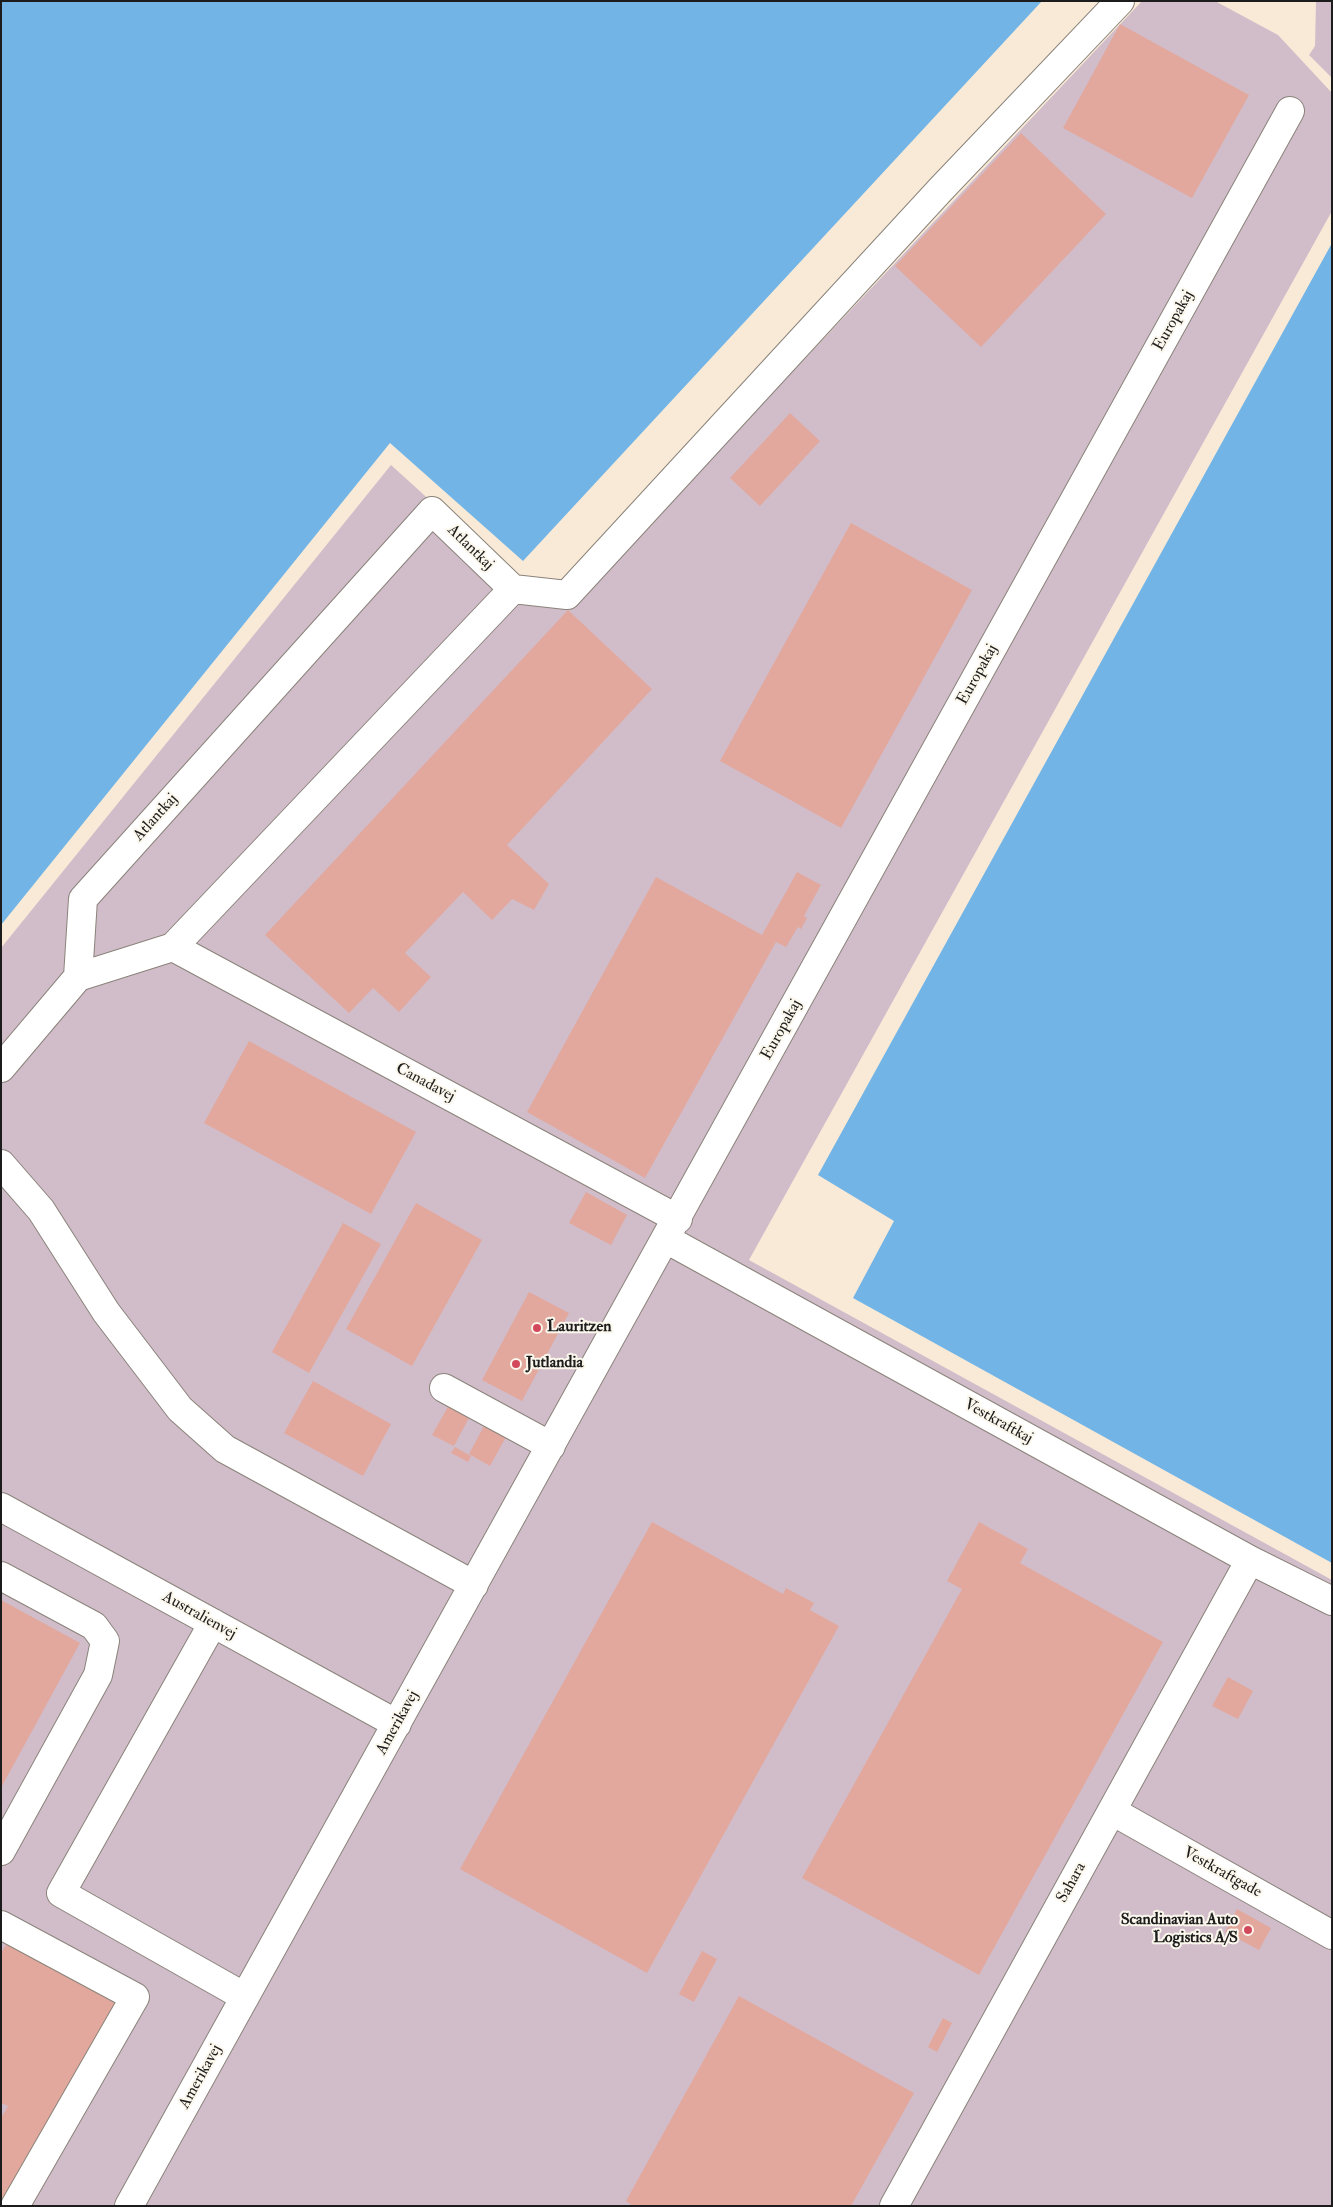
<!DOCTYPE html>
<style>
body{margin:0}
#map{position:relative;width:1333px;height:2207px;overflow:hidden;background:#f8ead7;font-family:"IM FELL Double Pica",serif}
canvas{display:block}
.frame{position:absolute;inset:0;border:2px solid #1c1c1c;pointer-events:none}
</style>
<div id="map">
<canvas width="1333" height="2207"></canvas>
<div class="frame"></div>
</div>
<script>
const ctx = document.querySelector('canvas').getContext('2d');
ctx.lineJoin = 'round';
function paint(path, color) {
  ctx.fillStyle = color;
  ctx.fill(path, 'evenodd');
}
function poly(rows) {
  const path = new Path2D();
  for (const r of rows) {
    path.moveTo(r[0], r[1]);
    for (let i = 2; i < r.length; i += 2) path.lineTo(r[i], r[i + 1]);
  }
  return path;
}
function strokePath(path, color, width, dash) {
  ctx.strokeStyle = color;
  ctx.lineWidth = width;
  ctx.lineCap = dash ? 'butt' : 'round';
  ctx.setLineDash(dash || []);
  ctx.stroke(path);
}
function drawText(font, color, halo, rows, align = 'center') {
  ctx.font = font + ' "IM FELL Double Pica",serif';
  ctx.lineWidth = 4;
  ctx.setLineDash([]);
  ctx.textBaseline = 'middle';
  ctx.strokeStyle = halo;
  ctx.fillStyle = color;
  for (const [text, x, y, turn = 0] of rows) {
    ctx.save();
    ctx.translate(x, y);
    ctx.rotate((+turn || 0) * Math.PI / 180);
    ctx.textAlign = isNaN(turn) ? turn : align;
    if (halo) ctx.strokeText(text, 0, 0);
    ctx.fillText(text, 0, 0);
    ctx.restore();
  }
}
paint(poly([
 [1142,1,1215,1,1278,35,1332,93,1332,211,749,1260,1332,1580,1332,2206,1,2206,1,948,391,465,520,582,568,610],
 [1316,1,1332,1,1332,78,1309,55,1315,46]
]), '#d1bdca');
paint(poly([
 [1,1,1042,1,523,561,390,443,1,925],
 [1332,243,1332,1563,853,1298,894,1221,818,1175]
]), '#72b4e6');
paint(poly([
 [1120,24,1249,95,1192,198,1063,128],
 [1021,133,1106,214,981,347,895,266],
 [790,413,820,441,760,506,730,478],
 [851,523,972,590,841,828,720,761],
 [568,610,652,689,507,845,549,884,534,910,512,899,492,920,463,892,405,953,431,977,399,1012,373,988,349,1013,265,935],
 [797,872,821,885,804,916,807,918,801,929,798,927,786,947,776,942,645,1178,527,1112,656,877,762,935],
 [249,1041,416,1132,371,1214,204,1123],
 [586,1192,627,1215,611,1245,569,1223],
 [416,1203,482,1240,412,1366,346,1329],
 [343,1223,381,1244,309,1373,272,1352],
 [529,1292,569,1313,522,1401,482,1380],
 [313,1381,391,1424,363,1476,284,1433],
 [449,1405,470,1416,454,1446,432,1435],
 [484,1426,506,1437,490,1466,469,1454],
 [455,1447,471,1456,468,1462,451,1453],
 [652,1522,783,1594,786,1588,814,1603,810,1610,839,1626,647,1973,460,1869],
 [979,1522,1028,1549,1020,1563,1163,1642,979,1975,802,1878,962,1589,947,1581],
 [1,1600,80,1643,1,1788],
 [1228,1677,1253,1691,1238,1719,1212,1706],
 [1237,1909,1271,1928,1259,1950,1225,1932],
 [7,1943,115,2003,5,2202,1,2200,1,2118,8,2106,1,2103,1,1953],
 [702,1951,717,1959,694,2002,679,1994],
 [739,1996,914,2093,851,2206,633,2206,626,2201],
 [943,2018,952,2023,937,2052,928,2047]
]), '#e2a89d');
const minor = poly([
 [513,589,567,595,941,189,1120,1],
 [173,947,678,1219],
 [1,1068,78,977,173,947,513,589,432,511,83,899,78,977],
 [1,1164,41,1210,106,1312,180,1409,225,1449,474,1585],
 [666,1239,1250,1560,1332,1601],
 [444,1388,551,1446],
 [1,1507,397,1724],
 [1,1576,94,1626,105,1641,98,1675,1,1851],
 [213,1623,61,1893,245,1997],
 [1112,1811,1332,1935],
 [1,1925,135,1997,15,2206],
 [129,2206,1290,111],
 [894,2206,1250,1560]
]);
strokePath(minor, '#8a837a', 30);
strokePath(minor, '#fff', 28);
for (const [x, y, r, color] of [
 [537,1328,5,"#d1495b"],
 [516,1364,5,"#d1495b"],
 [1248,1930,5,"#d1495b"]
]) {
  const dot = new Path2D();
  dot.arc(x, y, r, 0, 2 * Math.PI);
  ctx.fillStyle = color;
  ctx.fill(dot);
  strokePath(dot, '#fbf7ec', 2);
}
drawText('16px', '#1c1c1c', '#fbf7ec', [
 ["Europakaj",1174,321,-61],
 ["Atlantkaj",470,548,44],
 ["Europakaj",978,675,-61],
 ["Atlantkaj",156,818,-48],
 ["Europakaj",782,1030,-61],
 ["Canadavej",425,1083,28],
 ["Vestkraftkaj",998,1422,29],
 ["Australienvej",199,1616,29],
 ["Amerikavej",398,1723,-61],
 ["Vestkraftgade",1222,1873,29],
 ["Sahara",1072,1883,-61],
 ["Amerikavej",201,2077,-61]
]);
drawText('bold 16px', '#1c1c1c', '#fbf7ec', [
 ["Lauritzen",547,1328],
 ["Jutlandia",526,1364],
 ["Scandinavian Auto",1238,1921,"right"],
 ["Logistics A/S",1238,1939,"right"]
], 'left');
</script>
